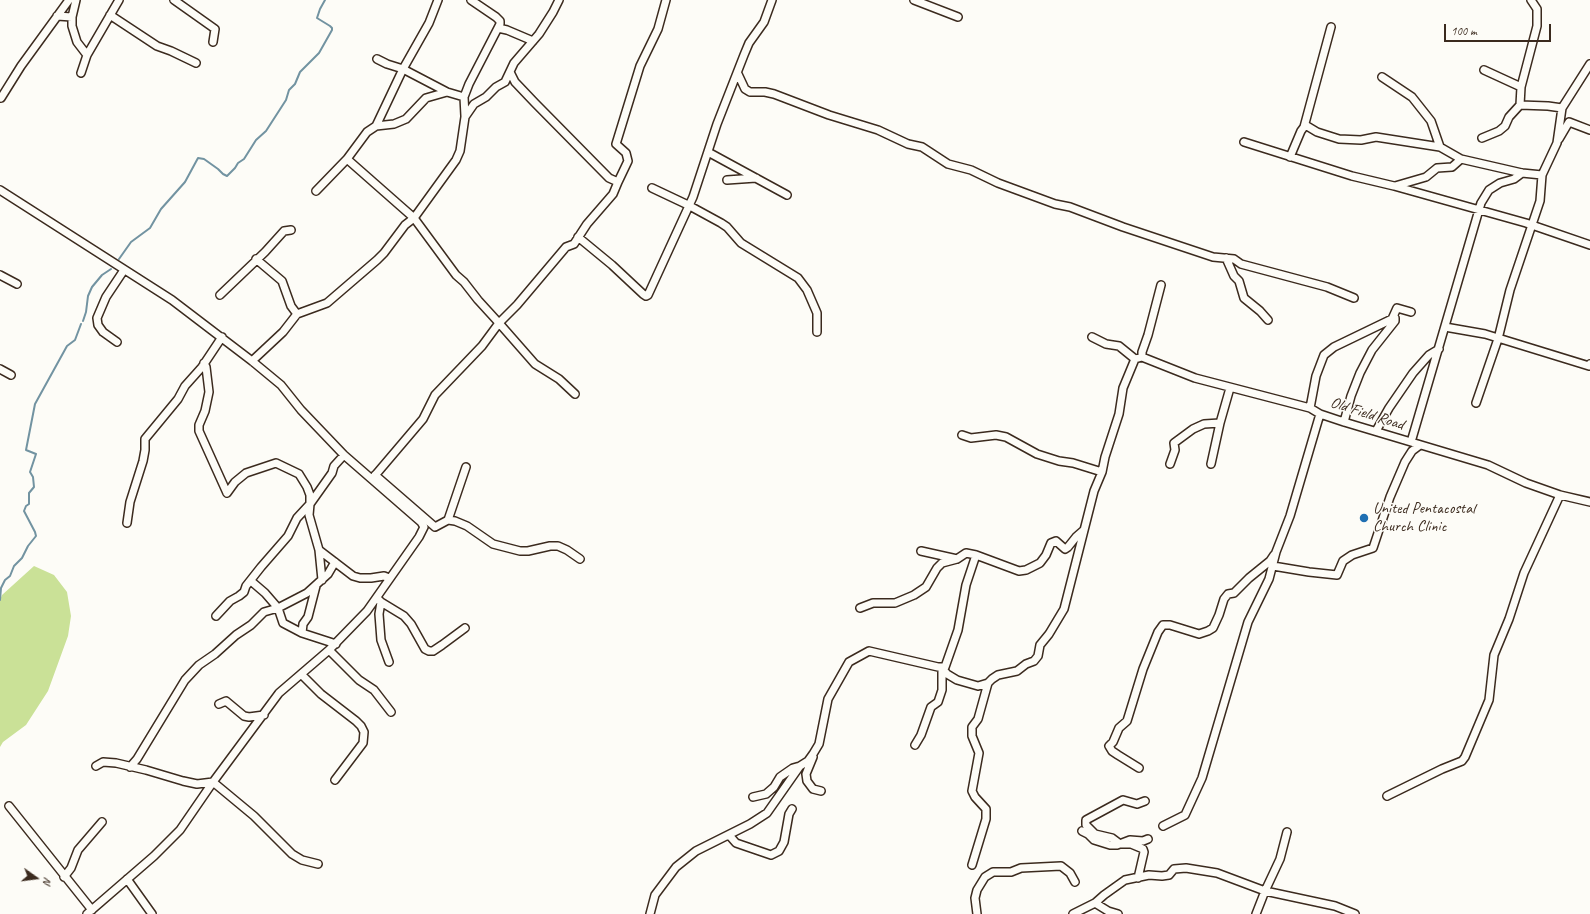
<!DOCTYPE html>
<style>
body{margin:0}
#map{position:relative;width:1590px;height:914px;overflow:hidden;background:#fdfcf7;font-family:Caveat,sans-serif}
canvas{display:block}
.north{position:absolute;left:16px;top:858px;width:40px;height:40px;-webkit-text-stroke:3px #fdfcf7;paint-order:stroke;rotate:104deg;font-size:11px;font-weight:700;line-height:16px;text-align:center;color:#3b2a1e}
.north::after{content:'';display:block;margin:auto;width:14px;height:18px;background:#3b2a1e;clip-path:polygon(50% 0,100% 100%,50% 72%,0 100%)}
.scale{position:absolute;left:1444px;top:24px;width:107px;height:18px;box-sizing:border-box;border:2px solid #3b2a1e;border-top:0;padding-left:5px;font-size:12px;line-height:14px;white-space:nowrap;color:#3b2a1e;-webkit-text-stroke:3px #fdfcf7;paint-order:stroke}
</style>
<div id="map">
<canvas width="1590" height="914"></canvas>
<div class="north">N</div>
<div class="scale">100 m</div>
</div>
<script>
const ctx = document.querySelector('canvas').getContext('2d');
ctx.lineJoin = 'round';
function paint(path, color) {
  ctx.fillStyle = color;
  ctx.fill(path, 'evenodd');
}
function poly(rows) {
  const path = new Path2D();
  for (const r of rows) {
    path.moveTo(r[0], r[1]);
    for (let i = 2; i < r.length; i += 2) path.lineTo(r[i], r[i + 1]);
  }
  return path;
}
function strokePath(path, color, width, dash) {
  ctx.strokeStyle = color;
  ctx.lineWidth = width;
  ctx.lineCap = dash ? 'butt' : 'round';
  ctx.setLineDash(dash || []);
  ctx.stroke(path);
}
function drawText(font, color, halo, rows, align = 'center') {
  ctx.font = font + ' Caveat,sans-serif';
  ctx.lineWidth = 3;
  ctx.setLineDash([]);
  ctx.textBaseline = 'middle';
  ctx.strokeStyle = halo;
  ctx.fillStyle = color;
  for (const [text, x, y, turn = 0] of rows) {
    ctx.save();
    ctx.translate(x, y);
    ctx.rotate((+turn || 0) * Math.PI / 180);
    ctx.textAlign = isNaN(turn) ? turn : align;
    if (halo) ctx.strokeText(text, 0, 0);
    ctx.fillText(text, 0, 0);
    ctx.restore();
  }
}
paint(poly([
 [34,566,54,575,67,592,71,616,68,636,48,691,26,725,3,742,0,747,0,600,2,595]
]), '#cae197');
strokePath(poly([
 [119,259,131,242,150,228,161,209,185,182,198,158,204,159,218,169,223,174,227,176,235,168,238,163,244,159,256,140,266,131,286,100,289,90,295,84,300,72,319,53,332,30,332,28,330,26,317,18,320,9,325,0],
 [83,321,86,312,88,296,92,287,102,275,111,269],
 [0,600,1,588,5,580,10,576,14,566,22,558,28,546,36,536,35,532,24,511,26,506,29,504,29,493,34,487,33,477,30,472,36,454,26,450,35,404,67,346,75,340,81,324]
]), '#7293a1', 2);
const minor = poly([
 [76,0,72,17,72,26,77,42,87,55],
 [174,0,215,29,213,42],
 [914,0,958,17],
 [110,15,157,46,171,51,196,63],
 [57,16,72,17],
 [498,28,507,30,533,41],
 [377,59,387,64,403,69,447,92,464,97],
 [1484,70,1521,87],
 [510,72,515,82,535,103,609,178,618,182,628,161,626,153,616,144,640,66,658,29,666,0],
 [81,73,87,55,119,0],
 [738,74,745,89,750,92,765,92,774,94,829,115,878,130,908,144,922,147,948,164,971,170,998,183,1055,204,1070,207,1123,227,1213,257,1234,259,1241,264,1327,287,1354,298],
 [1382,77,1412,97,1431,121,1440,147],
 [1,98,21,66,69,0],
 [1520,105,1521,87,1537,26,1537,9,1531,0],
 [465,116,464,97,469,84,500,24,500,21,496,17,471,0],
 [376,126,403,69,429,23,438,0],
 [1304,127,1331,27],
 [1482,138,1499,131,1505,126,1509,117,1520,105,1548,106,1562,108],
 [1559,139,1569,122,1590,130],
 [1244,142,1352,176,1394,186,1526,223,1590,245],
 [708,152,787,195],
 [1290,157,1301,131,1304,127,1307,126,1317,132,1339,139,1361,140,1376,137,1440,147,1461,159],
 [727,180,756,178],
 [1395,186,1426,177,1437,168,1452,167,1461,159,1522,173,1542,175],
 [652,188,688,205,721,223,727,227,741,243,798,278,807,290,817,313,817,332],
 [0,190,172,300,252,361,281,385,301,410,344,455,421,522,424,527,419,537,367,611,329,650,279,693,213,782,180,830,154,856,87,914],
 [316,191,347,159,367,132,376,126,394,124,406,119,426,98,447,92],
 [578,237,612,265,643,294,646,296,648,295,693,197,717,124,744,55,749,43,764,22,772,0],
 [1226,258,1234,276,1239,281,1244,298,1260,311,1268,320],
 [256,259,282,281,291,306,297,314],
 [0,275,17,284],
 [220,295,265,252,284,231,291,230],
 [1445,327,1485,334,1589,366,1590,364],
 [1092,337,1106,344,1119,346,1135,359],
 [117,342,103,332,98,325,97,318,106,297,124,270],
 [1142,357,1142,352,1148,335,1161,285],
 [1135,359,1142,357,1195,378,1310,408,1320,414,1344,422,1488,465,1526,483,1560,495,1590,502],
 [252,361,283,332,297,314,327,303,377,260,384,253,405,225,414,218,347,159],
 [204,363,206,367,209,392,205,411,199,425,199,431,227,493],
 [0,369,11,375],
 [575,394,559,379,535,364,499,323,517,305,566,247,574,244,587,224,613,194,618,182],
 [1476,403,1498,339,1510,290,1540,201,1542,175,1557,143,1562,108,1590,64],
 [1310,408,1316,376,1324,355,1334,347,1392,319,1397,308,1411,312],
 [1344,422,1351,396,1360,373,1372,350,1395,321,1395,318],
 [1376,431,1389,408,1413,373,1429,355,1439,349],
 [962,435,971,438,996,435,1006,437,1037,454,1059,461,1073,463,1102,472],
 [1411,442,1481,203,1489,190,1500,183,1514,179,1522,173],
 [344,455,334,466,332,473,310,504,309,515,319,550,353,576,360,578,371,578,384,576,389,578],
 [1170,464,1175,450,1174,443,1193,429,1204,424,1220,423,1230,388],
 [1211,464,1220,423],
 [375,475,435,527,448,520,455,521,467,526,493,544,520,551,528,551,550,546,558,546,567,550,580,559],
 [372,479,423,419,435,395,482,346,499,323,478,300,464,282,456,275,414,218,456,160,460,151,465,117,474,104,486,97,496,87,505,82,514,63,539,34,553,12,559,0],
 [448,520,466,467],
 [127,523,130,502,143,461,145,450,145,439,178,399,185,386,202,367,222,337],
 [319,550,322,580],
 [921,551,957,559,966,553,976,555,1019,571,1026,570,1040,563,1046,555,1051,543,1056,541,1065,549,1068,547,1076,537,1084,530],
 [1273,566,1309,572,1337,575,1343,561,1352,555,1373,548,1390,497,1405,462,1412,451,1420,445],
 [251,581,265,593,278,608,283,623,302,633,336,644],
 [379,600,381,602,379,614,381,640,389,662],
 [381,602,404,616,411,624,425,649,429,651,433,651,442,645,465,628],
 [860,608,873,603,895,603,914,595,926,587,937,568,942,563,957,559],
 [216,616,230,601,239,596,244,592,246,586,261,567,288,536,297,518,310,504,310,495,307,487,299,474,276,463,246,473,235,482,227,493],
 [302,633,303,624,308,617,316,586],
 [329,650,359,680,374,690,391,712],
 [942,668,947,674,957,680,978,686,988,683,992,679,998,675,1017,671,1026,664,1034,661,1038,656,1040,645,1049,634,1064,609,1094,491,1102,472,1105,457,1119,414,1123,388,1135,359],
 [301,674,321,694,356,721,361,726,364,732,363,743,335,780],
 [219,704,226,701,244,716,249,717,264,715],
 [915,745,921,735,931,707,938,702,942,690,942,668],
 [813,757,806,774,807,781,813,789,821,791],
 [96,766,103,762,116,763,146,770,183,781,197,784,213,782,254,816,292,854,302,860,318,864],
 [130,767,137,759,185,680,199,665,215,654,236,635,251,625,264,612,278,608,307,593,328,574,335,562],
 [1139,768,1118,755,1112,751,1109,746,1113,742,1119,728,1127,721,1143,669,1158,632,1163,625,1170,625,1199,634,1208,631,1213,628,1219,615,1224,599,1228,594,1234,593,1249,578,1270,561,1274,555],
 [1387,796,1442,769,1462,761,1465,757,1489,700,1494,655,1509,619,1524,573,1560,495],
 [753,797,766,794,774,787,780,777,793,768,800,766],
 [9,806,92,910],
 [1163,826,1185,815,1202,778,1248,622,1269,579,1276,552,1290,516,1320,414],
 [1082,831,1088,834,1094,840,1110,845,1117,845,1130,840,1143,841,1148,839],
 [729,835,736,843,771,855,779,851,784,842,789,814,792,809],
 [972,865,986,819,986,809,975,797,972,791,979,753,972,736,972,727,978,719,988,683],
 [64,877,71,868,78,850,102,822],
 [1138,878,1144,852,1143,849,1131,844,1120,844,1112,838,1095,834,1086,825,1086,820,1123,800,1137,804,1145,801],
 [127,879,152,914],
 [1095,903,1108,911,1118,914],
 [650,914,655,895,676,867,696,851,750,824,767,813,800,766,808,761,813,754,819,744,828,699,849,662,869,651,938,667,945,667,958,630,966,585,976,555],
 [977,914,975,898,977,890,985,877,993,872,1011,872,1021,868,1061,866,1070,873,1075,882],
 [1073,914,1095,903,1104,895,1125,880,1149,875,1162,876,1169,875,1174,869,1186,868,1217,873,1265,891,1335,906,1355,914],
 [1256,914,1265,891,1280,859,1287,832]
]);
strokePath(minor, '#3b2a1e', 10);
strokePath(minor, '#fdfcf7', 7);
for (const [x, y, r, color] of [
 [1364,518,5,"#1f6fb2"]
]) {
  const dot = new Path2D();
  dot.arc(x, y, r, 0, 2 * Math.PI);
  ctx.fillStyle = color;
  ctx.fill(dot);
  strokePath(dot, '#fdfcf7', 1.5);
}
drawText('16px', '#3b2a1e', '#fdfcf7', [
 ["Old Field Road",1367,414,18]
]);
drawText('16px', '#3b2a1e', '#fdfcf7', [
 ["United Pentacostal",1373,509],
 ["Church Clinic",1373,527]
], 'left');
</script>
